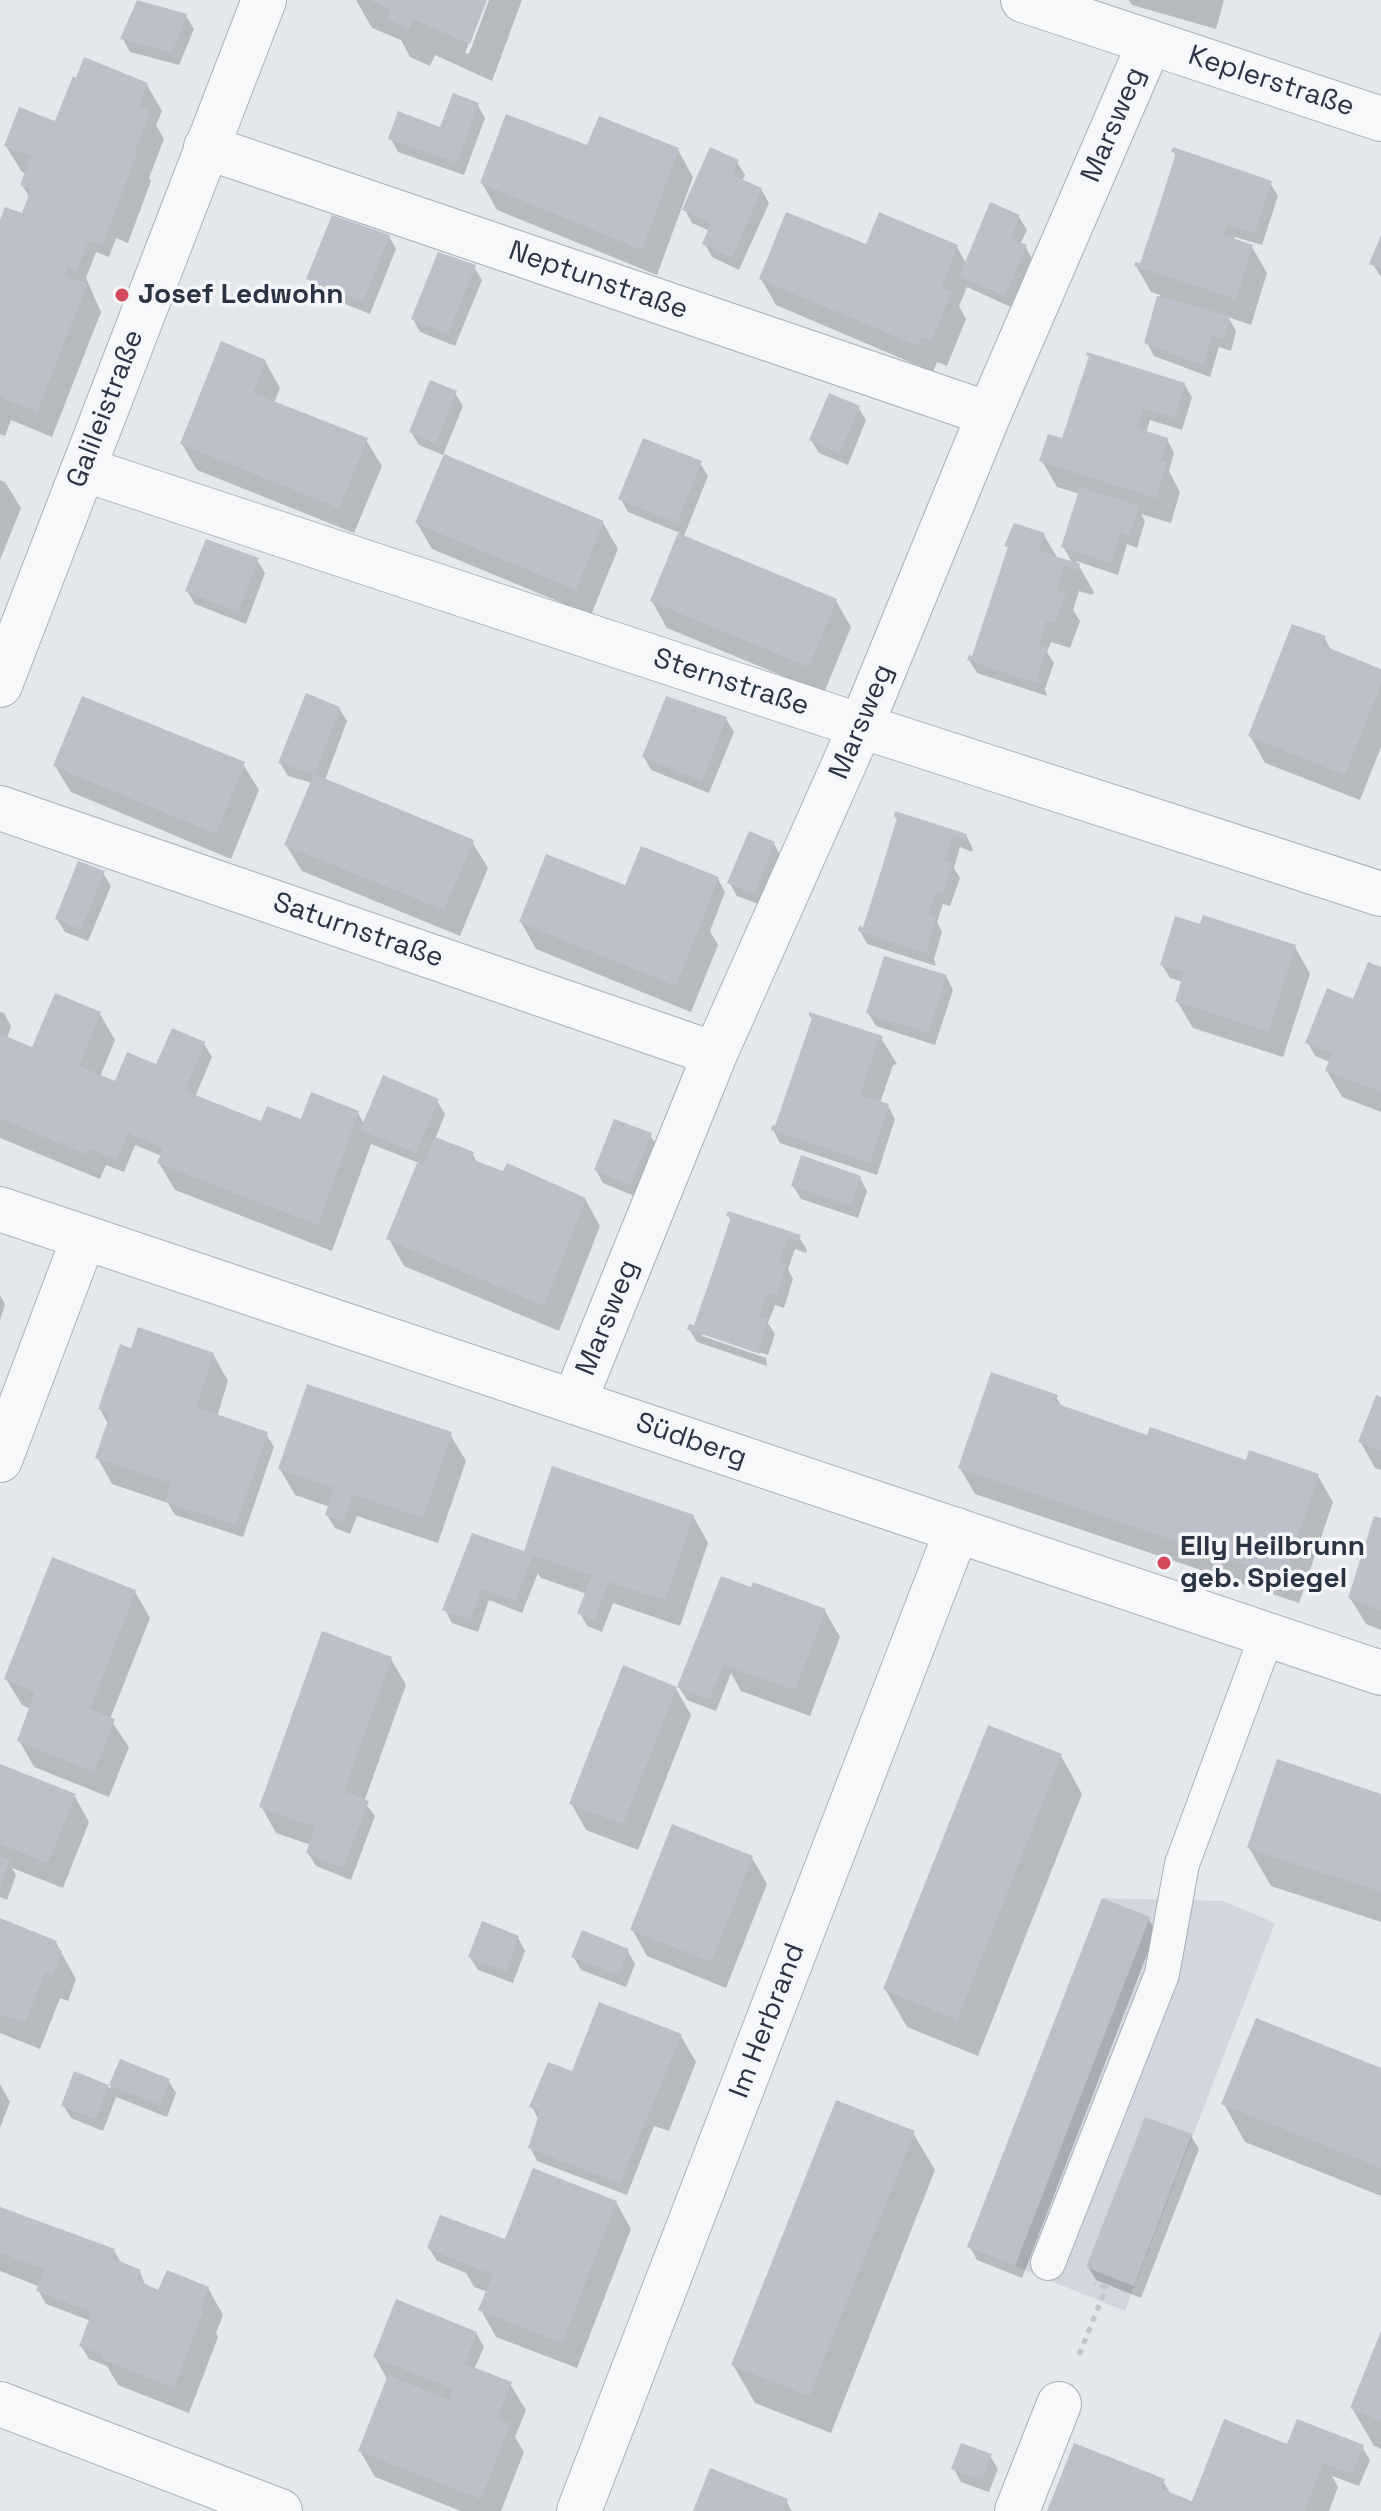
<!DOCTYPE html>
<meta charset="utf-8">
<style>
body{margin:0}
canvas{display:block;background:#e4e7ec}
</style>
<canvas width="1381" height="2511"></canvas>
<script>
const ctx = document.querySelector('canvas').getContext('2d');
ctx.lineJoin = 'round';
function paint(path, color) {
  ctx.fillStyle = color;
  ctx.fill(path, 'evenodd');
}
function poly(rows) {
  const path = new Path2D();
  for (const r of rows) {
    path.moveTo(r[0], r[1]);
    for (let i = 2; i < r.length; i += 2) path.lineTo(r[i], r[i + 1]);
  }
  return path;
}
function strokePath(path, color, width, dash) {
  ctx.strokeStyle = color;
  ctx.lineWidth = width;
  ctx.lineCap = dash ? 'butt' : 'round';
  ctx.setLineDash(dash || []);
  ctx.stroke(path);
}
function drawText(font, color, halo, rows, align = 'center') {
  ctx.font = font + ' "Space Grotesk",sans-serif';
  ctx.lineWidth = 7;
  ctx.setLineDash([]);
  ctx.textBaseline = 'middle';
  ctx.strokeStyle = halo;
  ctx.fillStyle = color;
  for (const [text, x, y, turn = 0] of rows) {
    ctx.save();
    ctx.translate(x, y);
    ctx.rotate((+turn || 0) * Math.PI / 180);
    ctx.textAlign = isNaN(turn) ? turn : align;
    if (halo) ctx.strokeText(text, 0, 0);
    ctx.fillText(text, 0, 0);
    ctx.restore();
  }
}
paint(poly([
 [1102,1898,1223,1901,1275,1923,1125,2311,967,2247]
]), '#d2d6de');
paint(poly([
 [356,0,485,0,465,53,469,54,489,0,522,0,492,81,435,55,430,66,410,57,401,40,372,28],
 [1129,0,1224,0,1216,29,1132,5],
 [186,16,194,29,179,65,130,52,123,39],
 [147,85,162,111,156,125,164,139,149,178,151,181,128,243,116,238,109,257,96,252,86,278,101,312,52,437,11,420,5,436,0,434,0,226,23,215,30,198,22,185,26,174,22,172,6,146],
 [477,104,485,118,464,175,398,152,391,139,441,129],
 [589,148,678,150,693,177,657,275,497,210,482,183],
 [1174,152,1270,183,1278,196,1262,245,1235,237,1233,241,1252,247,1267,273,1251,325,1228,317,1236,331,1231,351,1219,347,1210,377,1154,356,1147,343,1160,295,1151,292,1136,266,1141,265,1177,158],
 [737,162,745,175,742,181,761,189,769,203,739,270,712,257,705,244,710,231,692,223,684,208],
 [1019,217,1027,230,1020,244,1025,246,1033,260,1013,308,967,287,959,306,966,319,947,366,937,362,933,372,776,305,761,279,867,247,957,247,966,263],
 [389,236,396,249,370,314,315,292,308,279],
 [1381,240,1381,277,1372,263],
 [474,267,482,280,455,346,420,332,413,319],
 [265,361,280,388,274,403,366,440,382,466,354,533,197,470,182,444],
 [1184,384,1192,397,1182,430,1150,420,1146,433,1167,439,1174,453,1169,471,1180,492,1171,523,1141,514,1145,521,1137,548,1127,544,1118,575,1076,561,1094,592,1092,595,1079,591,1073,610,1080,621,1070,648,1051,642,1047,652,1054,663,1045,689,1047,696,977,673,969,660,973,659,1009,550,1007,546,1044,535,1058,559,1073,564,1063,546,1080,494,1057,487,1042,461,1063,441],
 [455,393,463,406,443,455,419,445,411,432],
 [858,407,866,420,848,465,819,453,811,440],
 [700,463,708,476,684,536,836,601,851,627,824,693,667,628,652,601,680,533,628,512,621,499],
 [0,480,5,482,21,508,0,560],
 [417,523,603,523,618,549,591,615,432,549],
 [257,560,265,573,246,624,195,604,187,591],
 [1324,638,1332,651,1381,671,1381,747,1360,800,1265,763,1250,736],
 [339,708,347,721,325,780,472,842,488,868,460,936,302,871,286,845,312,783,288,776,280,763],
 [726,719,734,732,709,793,651,770,644,757],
 [243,764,259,790,231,859,71,792,55,766],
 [898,820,966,835,973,849,972,852,960,847,954,868,960,878,950,906,943,904,937,922,942,932,934,959,936,966,867,944,860,931,864,929],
 [774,844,781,857,761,905,737,896,729,882],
 [103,873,111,886,88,941,65,932,57,919],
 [718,879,725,892,710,931,718,945,691,1012,536,949,521,922,626,888],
 [1295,947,1310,974,1283,1057,1193,1028,1177,1001,1183,982,1170,978,1162,965],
 [1381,969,1381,1112,1342,1097,1327,1071,1330,1062,1315,1056,1308,1043,1354,1001],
 [946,976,953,990,935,1045,876,1026,868,1013],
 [0,1012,4,1013,11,1026,7,1039,33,1049,100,1014,115,1040,100,1077,114,1083,157,1067,204,1044,212,1057,195,1097,262,1124,302,1121,358,1113,364,1124,437,1101,445,1114,435,1139,472,1153,478,1164,585,1199,600,1226,559,1331,404,1266,389,1239,419,1163,371,1144,332,1251,175,1190,159,1163,162,1156,135,1145,124,1172,106,1165,100,1179,0,1138],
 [813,1020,881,1038,897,1064,893,1065,880,1103,888,1106,895,1119,877,1175,780,1143,773,1130,776,1129],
 [650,1135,658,1148,637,1197,603,1183,596,1170],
 [860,1178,867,1191,858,1218,801,1199,793,1186],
 [728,1216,799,1237,807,1250,806,1253,795,1249,788,1269,793,1279,784,1308,775,1305,768,1323,775,1334,768,1355,702,1332,702,1336,766,1358,767,1366,697,1342,689,1329,695,1328,732,1222],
 [0,1295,5,1304,0,1320],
 [132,1350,213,1354,228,1381,217,1417,266,1434,274,1447,243,1537,175,1515,168,1503,112,1484,97,1457,108,1424,100,1409],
 [1056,1397,1062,1407,1148,1438,1247,1463,1318,1476,1333,1502,1299,1603,975,1494,960,1468],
 [1381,1399,1381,1470,1375,1468,1360,1441],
 [450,1434,466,1461,438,1543,357,1516,350,1534,335,1528,327,1515,330,1507,295,1495,280,1469],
 [693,1516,708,1543,680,1626,613,1603,602,1632,587,1626,580,1613,587,1594,541,1578,538,1573,522,1613,489,1600,478,1632,452,1623,445,1610,524,1554],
 [1381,1520,1381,1630,1366,1624,1350,1598],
 [135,1592,150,1618,110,1719,129,1747,109,1797,34,1767,19,1740,31,1709,22,1705,6,1679],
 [825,1611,840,1637,810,1716,741,1691,731,1673,716,1711,687,1700,679,1687],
 [391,1659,406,1685,364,1802,375,1816,351,1880,316,1866,308,1853,311,1845,276,1833,261,1806],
 [676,1689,691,1715,638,1850,586,1830,571,1803],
 [1061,1756,1082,1794,978,2056,907,2027,885,1989],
 [0,1766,74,1795,89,1822,63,1888,12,1868,16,1875,7,1900,0,1897],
 [1381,1796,1381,1922,1271,1886,1249,1848],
 [752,1858,767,1884,726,1988,647,1956,632,1929],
 [1148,1918,1156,1931,1022,2278,977,2260,970,2247],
 [0,1921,56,1943,76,1979,68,2001,60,1998,40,2049,0,2033],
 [518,1938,525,1951,513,1983,478,1970,470,1957],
 [627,1950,635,1964,626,1987,581,1970,573,1956],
 [681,2036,696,2062,669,2131,654,2126,627,2195,537,2161,530,2147,539,2120,532,2107,573,2073],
 [121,2061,168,2080,176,2093,167,2117,116,2097,103,2131,71,2118,63,2105,75,2074,110,2088],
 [1381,2070,1381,2196,1245,2142,1224,2104],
 [0,2084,10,2102,0,2128],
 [913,2133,935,2170,831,2433,755,2403,733,2365],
 [1191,2136,1199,2149,1141,2298,1096,2280,1088,2267],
 [616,2202,631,2229,577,2368,496,2337,481,2310,488,2292,474,2287,466,2273,437,2261,429,2248,507,2241],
 [0,2209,114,2251,122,2264,140,2272,146,2287,159,2292,208,2288,223,2315,216,2333,218,2337,189,2413,118,2385,107,2366,89,2359,81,2346,91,2321,46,2304,38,2290,40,2287,0,2271],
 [476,2333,484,2347,474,2370,510,2384,526,2410,515,2437,524,2452,501,2511,461,2511,375,2477,360,2451,388,2381,375,2357],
 [1381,2336,1381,2449,1374,2446,1352,2408],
 [1288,2446,1362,2447,1370,2460,1359,2486,1332,2476,1338,2487,1329,2511,1049,2511,1163,2481,1171,2495,1193,2503],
 [990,2456,998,2469,989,2492,961,2482,954,2469],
 [786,2501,792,2511,696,2511]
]), '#0003');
paint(poly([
 [137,0,187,14,172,53,120,39],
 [370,0,487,0,470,44,413,19,409,29,386,19,391,9],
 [84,57,148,83,139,106,150,111,135,152,137,153,102,245,89,240,77,270,68,266,64,275,87,284,37,412,0,397,0,220,5,207,22,213,31,189,20,185,31,156,4,146,19,107,55,121,73,76,76,78],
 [453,93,479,103,457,163,388,139,398,111,440,127],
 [506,114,587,145,599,116,679,148,642,250,480,183],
 [710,147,739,160,732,175,762,188,732,258,702,244,711,223,682,210],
 [1173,147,1272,181,1255,233,1227,224,1224,232,1223,235,1253,245,1236,299,1134,266,1135,262,1140,263,1158,210,1176,153,1171,152],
 [990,202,1020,215,1011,238,1027,245,1005,296,959,277],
 [786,212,866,244,879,212,958,245,942,287,952,291,932,340,922,337,918,346,759,279],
 [332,215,390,235,363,302,306,279],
 [1381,235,1381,268,1369,264],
 [438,252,476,265,448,334,411,319],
 [1157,296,1230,316,1224,339,1212,335,1203,365,1144,343],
 [221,341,266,360,253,393,368,438,339,508,180,444],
 [1087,352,1185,383,1175,418,1143,408,1137,428,1168,438,1161,461,1167,462,1156,498,1039,461,1048,434,1062,438,1089,356,1086,355],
 [430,380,457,391,436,443,409,432],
 [829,393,860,406,840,453,809,440],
 [643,438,702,461,677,523,618,499],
 [444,454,604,521,576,590,415,523],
 [1080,487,1139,506,1129,536,1120,532,1111,563,1061,547],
 [1014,523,1045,533,1039,551,1080,564,1078,570,1064,566,1056,591,1066,593,1055,623,1047,620,1039,645,1047,648,1037,678,1041,679,1040,684,967,660,969,655,972,656,1008,547,1004,546],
 [678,533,837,599,809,667,650,601],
 [206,539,259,558,238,612,185,591],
 [1292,624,1326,636,1322,645,1381,669,1381,684,1345,775,1248,736],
 [306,693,340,707,315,774,278,763],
 [82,696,245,762,216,834,53,766],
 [666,696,727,717,702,781,642,757],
 [314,774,474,840,444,910,284,845],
 [895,811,967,834,965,840,953,835,945,860,953,863,943,894,936,892,928,915,936,917,927,947,930,949,928,954,858,931,859,926,863,927,880,874,897,818,894,817],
 [749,831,775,842,754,893,727,883],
 [641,846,719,877,676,986,519,922,546,854,625,885],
 [78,861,105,871,81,929,55,919],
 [1203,915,1296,945,1268,1032,1175,1001,1184,972,1160,965,1175,916,1200,924],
 [884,956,947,975,928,1033,866,1013],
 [1368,962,1381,967,1381,1092,1325,1071,1332,1053,1305,1043,1327,988,1353,999],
 [55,993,101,1012,79,1066,115,1081,127,1052,156,1064,172,1028,205,1042,185,1091,261,1121,267,1106,301,1119,311,1092,359,1111,318,1225,157,1163,163,1148,128,1133,117,1160,88,1148,85,1154,0,1118,0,1034,32,1047],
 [809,1012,883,1036,881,1041,878,1040,860,1095,889,1104,870,1163,771,1130,772,1125,775,1126,812,1018,809,1016],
 [383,1075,439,1099,416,1153,360,1130],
 [614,1119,652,1133,630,1185,594,1170],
 [435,1137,474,1152,471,1159,503,1171,507,1163,586,1198,544,1306,386,1239,417,1163,423,1166],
 [801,1155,861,1176,851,1206,791,1186],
 [728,1211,801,1235,799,1241,788,1237,779,1262,787,1264,777,1296,767,1293,759,1316,768,1319,759,1348,762,1349,760,1354,687,1329,689,1324,694,1325,712,1274,731,1217,726,1216],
 [138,1327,214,1353,196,1407,268,1432,236,1525,165,1502,171,1483,95,1458,110,1414,98,1409,120,1344,131,1348],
 [991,1372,1058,1395,1055,1403,1147,1435,1150,1427,1246,1460,1249,1450,1319,1474,1284,1577,958,1468],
 [307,1384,452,1432,423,1518,353,1495,343,1522,325,1515,334,1488,278,1469],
 [1376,1395,1381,1397,1381,1451,1358,1442],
 [552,1466,694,1515,665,1600,609,1582,594,1620,577,1613,592,1576,533,1555,515,1601,482,1589,470,1620,442,1610,472,1533,524,1551],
 [1374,1516,1381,1518,1381,1610,1348,1598],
 [52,1557,136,1590,90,1709,115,1719,94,1772,17,1741,35,1692,4,1679],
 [721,1576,751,1587,753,1582,826,1609,795,1690,724,1665,709,1699,677,1687,623,1824,569,1804,623,1665,677,1687],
 [322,1631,392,1657,344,1791,369,1801,343,1868,306,1853,315,1827,259,1807],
 [988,1725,1062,1754,957,2020,883,1989],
 [1277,1759,1381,1794,1381,1892,1247,1848],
 [0,1764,76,1794,48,1863,0,1844],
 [672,1824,753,1856,711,1962,630,1930],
 [0,1856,10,1860,0,1886],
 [1102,1898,1150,1917,1015,2266,967,2247],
 [0,1918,57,1941,55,1947,62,1951,53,1976,45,1973,25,2023,0,2014],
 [482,1921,519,1936,506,1971,468,1957],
 [582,1930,629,1949,619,1975,571,1957],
 [599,2002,682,2034,620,2183,528,2148,540,2111,529,2107,548,2062,572,2071],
 [1256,2018,1381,2068,1381,2168,1221,2104],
 [120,2059,170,2079,160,2105,109,2085],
 [74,2071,109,2085,96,2119,61,2106],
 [836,2100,915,2131,809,2396,731,2365],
 [1145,2117,1192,2134,1134,2286,1086,2267],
 [533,2168,617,2201,562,2343,478,2310,493,2275,427,2248,440,2215,505,2239],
 [0,2207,115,2249,112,2258,141,2270,137,2280,158,2290,167,2270,209,2287,201,2307,204,2309,174,2388,101,2359,102,2355,79,2346,92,2312,36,2291,44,2269,0,2253],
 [396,2299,477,2332,465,2364,512,2382,497,2419,510,2424,481,2499,358,2451,388,2375,449,2400,453,2389,373,2357],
 [1381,2331,1381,2421,1350,2408],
 [1224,2419,1287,2444,1297,2419,1364,2445,1352,2474,1323,2463,1304,2511,1047,2511,1074,2443,1165,2479,1161,2489,1192,2501],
 [961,2443,992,2454,982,2480,951,2469],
 [710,2468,788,2499,783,2511,693,2511]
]), '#bbc0ca');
const lane = poly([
 [1048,2263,1162,1974,1182,1864,1267,1635]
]);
const street = poly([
 [1023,0,1381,119],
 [206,147,989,414],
 [83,469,861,726,1381,894],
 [0,685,264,0],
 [0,808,715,1054],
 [0,1209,1381,1673],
 [574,1402,715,1054,861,726,989,414,1150,42],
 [0,1460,84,1237],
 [0,2404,280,2511],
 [579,2511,957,1530],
 [1017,2511,1059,2404]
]);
strokePath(lane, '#a9aeb7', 36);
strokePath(street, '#a9aeb7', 46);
strokePath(poly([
 [1079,2355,1106,2288,1094,2283]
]), '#c2c5cb', 5, [6, 6]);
strokePath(lane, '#f7f8fa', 34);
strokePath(street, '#f7f8fa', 44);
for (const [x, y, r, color] of [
 [122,295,8,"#d1495b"],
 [1164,1563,8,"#d1495b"]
]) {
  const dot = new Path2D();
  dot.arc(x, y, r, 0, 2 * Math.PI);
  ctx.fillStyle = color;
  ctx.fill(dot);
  strokePath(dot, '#f4f6f9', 3);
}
drawText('28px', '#2b3445', '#f4f6f9', [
 ["Keplerstraße",1271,82,18],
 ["Marsweg",1114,125,-67],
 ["Neptunstraße",598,281,19],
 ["Galileistraße",106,409,-69],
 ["Sternstraße",731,683,18],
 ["Marsweg",862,722,-67],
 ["Saturnstraße",358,931,19],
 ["Marsweg",608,1318,-68],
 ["Südberg",691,1441,19],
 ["Im Herbrand",768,2021,-69]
]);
drawText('bold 28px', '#2b3445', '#f4f6f9', [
 ["Josef Ledwohn",138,295],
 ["Elly Heilbrunn",1180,1547],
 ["geb. Spiegel",1180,1579]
], 'left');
</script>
